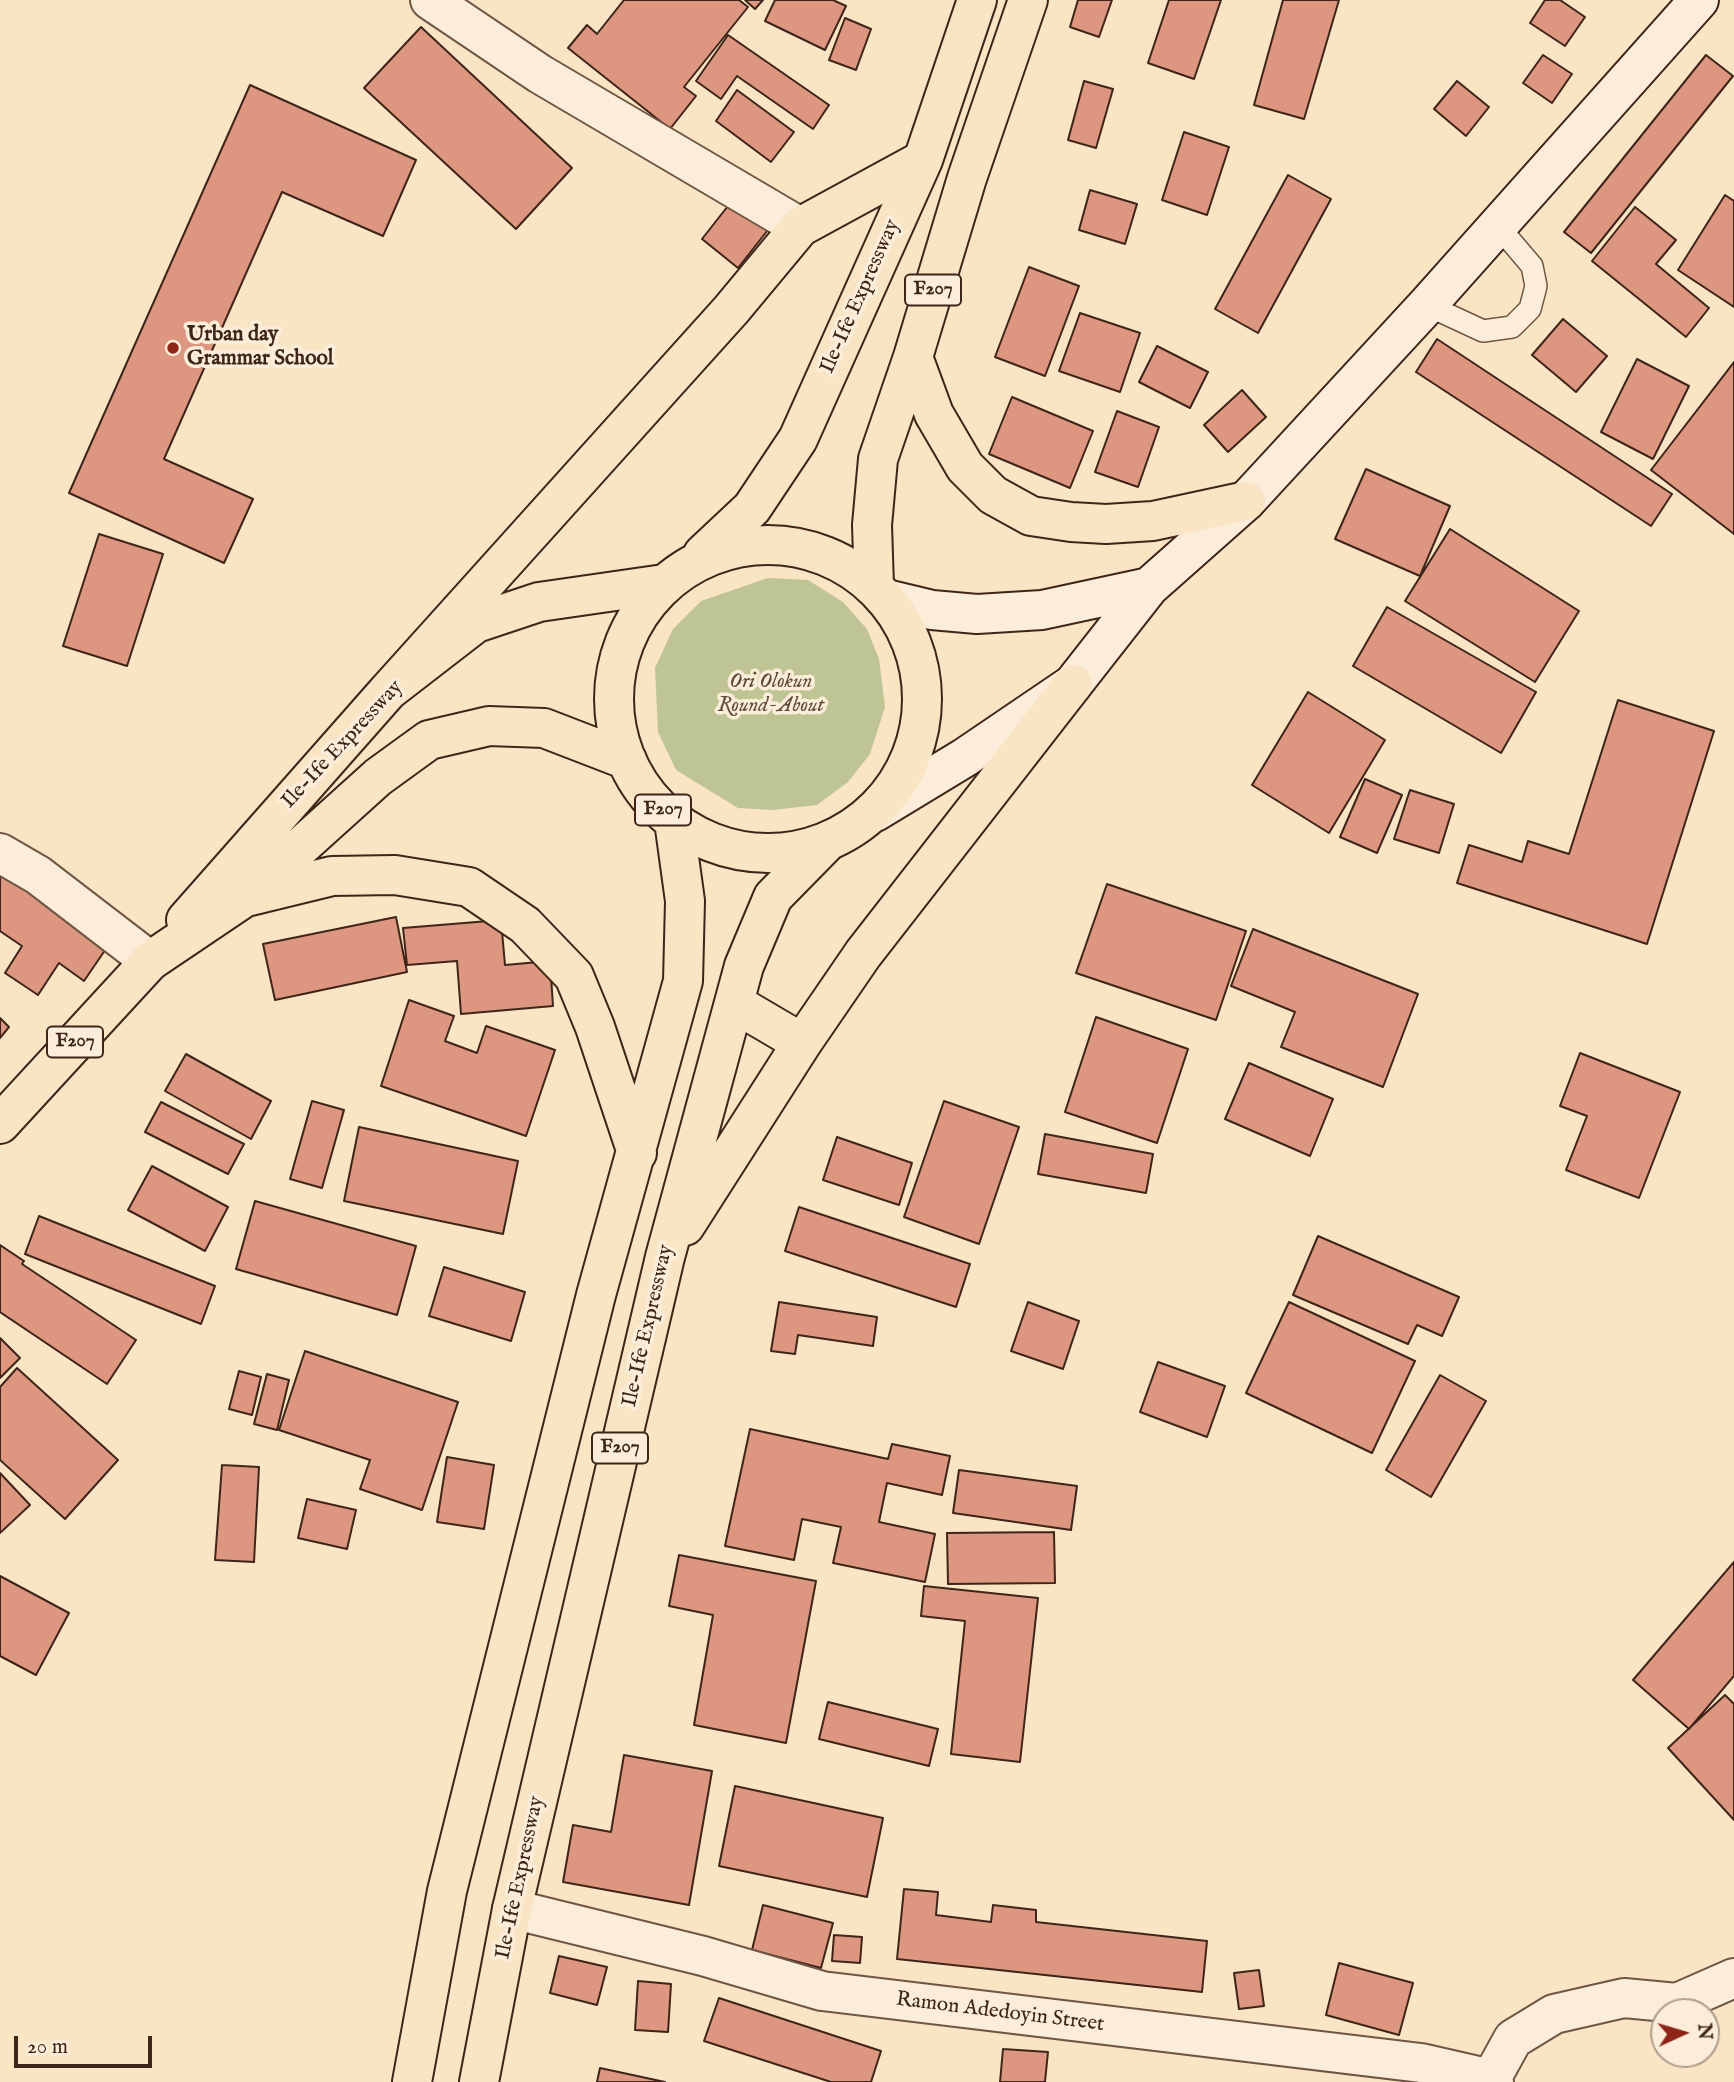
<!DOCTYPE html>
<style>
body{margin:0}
#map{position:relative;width:1734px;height:2082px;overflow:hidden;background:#f9e4c4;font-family:"IM FELL English",serif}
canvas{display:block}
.north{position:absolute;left:1650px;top:1998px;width:70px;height:70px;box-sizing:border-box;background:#fbedd9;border:2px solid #b09d8c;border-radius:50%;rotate:86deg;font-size:19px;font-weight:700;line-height:28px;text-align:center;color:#3f2519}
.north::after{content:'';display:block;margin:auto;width:24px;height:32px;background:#8f2418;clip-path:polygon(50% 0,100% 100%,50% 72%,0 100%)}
.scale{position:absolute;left:14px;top:2036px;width:138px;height:32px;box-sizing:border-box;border:4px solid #3f2519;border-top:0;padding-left:9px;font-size:21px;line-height:24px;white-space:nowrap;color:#3f2519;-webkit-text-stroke:5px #fbedd9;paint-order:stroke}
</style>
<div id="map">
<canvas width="1734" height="2082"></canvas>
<div class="north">N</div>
<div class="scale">20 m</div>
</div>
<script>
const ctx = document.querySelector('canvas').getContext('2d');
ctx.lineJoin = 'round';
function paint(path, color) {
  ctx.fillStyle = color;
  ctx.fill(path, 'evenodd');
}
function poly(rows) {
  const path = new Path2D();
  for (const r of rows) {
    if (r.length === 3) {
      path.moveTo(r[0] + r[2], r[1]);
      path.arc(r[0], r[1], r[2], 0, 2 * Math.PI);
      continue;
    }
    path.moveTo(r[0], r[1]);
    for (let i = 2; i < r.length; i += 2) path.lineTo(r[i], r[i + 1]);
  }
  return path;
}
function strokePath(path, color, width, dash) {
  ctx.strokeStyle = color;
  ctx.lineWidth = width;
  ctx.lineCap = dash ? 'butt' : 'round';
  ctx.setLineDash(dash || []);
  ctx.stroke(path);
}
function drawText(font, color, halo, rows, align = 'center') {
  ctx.font = font + ' "IM FELL English",serif';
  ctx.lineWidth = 7;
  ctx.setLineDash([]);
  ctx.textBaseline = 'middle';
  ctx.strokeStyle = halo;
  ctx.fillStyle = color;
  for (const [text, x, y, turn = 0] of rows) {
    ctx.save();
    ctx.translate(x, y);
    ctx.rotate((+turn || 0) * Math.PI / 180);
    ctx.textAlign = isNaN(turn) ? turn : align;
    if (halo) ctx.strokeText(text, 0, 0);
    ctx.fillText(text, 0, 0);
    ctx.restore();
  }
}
paint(poly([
 [768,578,808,580,843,602,867,629,879,659,885,707,870,754,848,782,817,805,773,810,738,808,676,770,658,732,655,668,673,629,701,601]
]), '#bfc494');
const building = poly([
 [624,0,739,0,748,7,684,87,696,96,670,129,568,48,587,25,597,34,624,0],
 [745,0,763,0,755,9,745,0],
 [775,0,833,0,846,6,825,50,765,21,775,0],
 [1078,0,1112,0,1099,37,1070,27,1078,0],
 [1169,0,1221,0,1194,79,1148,63,1169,0],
 [1283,0,1339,0,1304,119,1254,105,1283,0],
 [1545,0,1560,0,1585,17,1565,46,1530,23,1545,0],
 [845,18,871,29,856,70,829,60,845,18],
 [421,27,572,168,516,229,364,88,421,27],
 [728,35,829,105,813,129,737,76,721,99,696,81,728,35],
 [1543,55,1572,74,1552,103,1523,83,1543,55],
 [1706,55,1733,76,1591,253,1564,232,1706,55],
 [1084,81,1113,89,1096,148,1068,140,1084,81],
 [1457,81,1489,107,1466,136,1434,109,1457,81],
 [250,85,416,160,383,236,282,192,164,459,253,499,224,563,69,493,250,85],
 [737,90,794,132,771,162,716,121,737,90],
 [1184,132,1229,147,1207,215,1162,200,1184,132],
 [1288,175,1331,199,1258,333,1215,309,1288,175],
 [1090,190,1137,204,1125,244,1079,230,1090,190],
 [1725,195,1734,201,1734,307,1678,270,1725,195],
 [735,197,771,226,738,268,702,239,735,197],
 [1635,207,1676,240,1656,264,1709,308,1686,337,1592,261,1635,207],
 [1029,267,1079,286,1045,376,995,357,1029,267],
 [1080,313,1140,333,1120,392,1059,371,1080,313],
 [1563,319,1607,356,1576,392,1532,355,1563,319],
 [1437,339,1672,494,1651,526,1416,372,1437,339],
 [1157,346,1208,372,1190,408,1139,382,1157,346],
 [1637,359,1689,386,1653,459,1601,432,1637,359],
 [1734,362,1734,534,1651,470,1734,362],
 [1242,390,1266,417,1228,452,1204,425,1242,390],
 [1012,397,1093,431,1070,488,989,454,1012,397],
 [1117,411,1159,427,1138,487,1095,472,1117,411],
 [1366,469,1450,506,1420,576,1335,539,1366,469],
 [1450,529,1579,611,1535,682,1405,601,1450,529],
 [99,534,163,554,127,666,63,646,99,534],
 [1387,607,1536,692,1501,753,1353,666,1387,607],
 [1308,692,1385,740,1329,833,1252,785,1308,692],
 [1618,700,1714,731,1647,944,1457,883,1469,845,1522,862,1528,841,1569,854,1618,700],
 [1365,779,1402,795,1377,853,1340,837,1365,779],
 [1410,790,1454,804,1439,853,1394,839,1410,790],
 [0,860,114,937,84,981,59,963,38,995,5,973,22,946,0,931,0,860],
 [1107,884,1246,931,1216,1020,1076,973,1107,884],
 [396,917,407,972,275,1000,263,944,396,917],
 [501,920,505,965,550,961,553,1006,461,1014,457,961,407,965,403,928,501,920],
 [1253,929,1418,994,1383,1087,1281,1047,1295,1012,1231,986,1253,929],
 [409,1000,454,1016,445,1041,477,1053,486,1026,555,1050,526,1136,381,1086,409,1000],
 [1096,1017,1188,1049,1157,1143,1065,1112,1096,1017],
 [0,1018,9,1027,0,1038,0,1018],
 [1580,1053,1680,1092,1639,1198,1566,1170,1587,1116,1560,1106,1580,1053],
 [186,1054,271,1101,251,1139,165,1091,186,1054],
 [1249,1063,1333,1099,1310,1156,1225,1119,1249,1063],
 [312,1101,344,1110,322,1188,290,1179,312,1101],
 [944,1101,1019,1127,979,1244,904,1217,944,1101],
 [161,1102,244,1144,228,1174,145,1132,161,1102],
 [359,1127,518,1161,503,1234,344,1201,359,1127],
 [1045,1134,1153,1154,1146,1193,1038,1174,1045,1134],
 [837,1137,912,1163,899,1205,823,1180,837,1137],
 [152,1166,228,1207,205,1251,128,1210,152,1166],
 [255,1201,416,1246,397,1315,236,1269,255,1201],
 [799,1207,970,1264,956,1307,785,1251,799,1207],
 [39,1216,215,1286,201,1324,25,1254,39,1216],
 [1318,1236,1459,1297,1442,1336,1417,1325,1408,1344,1293,1295,1318,1236],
 [0,1245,24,1261,22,1264,136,1340,107,1384,0,1312,0,1245],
 [444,1267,525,1292,511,1341,429,1316,444,1267],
 [779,1302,877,1317,873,1346,798,1335,795,1354,771,1351,779,1302],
 [1028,1302,1079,1321,1063,1369,1011,1351,1028,1302],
 [1289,1302,1415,1361,1372,1453,1246,1393,1289,1302],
 [0,1338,20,1358,0,1378,0,1338],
 [305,1351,458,1402,422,1510,360,1489,370,1460,279,1430,305,1351],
 [1158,1362,1225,1386,1207,1437,1140,1412,1158,1362],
 [17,1368,118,1460,65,1519,0,1460,0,1387,17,1368],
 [239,1371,261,1377,252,1415,229,1409,239,1371],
 [267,1374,289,1380,277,1430,254,1424,267,1374],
 [1440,1375,1486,1401,1431,1497,1386,1470,1440,1375],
 [750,1429,888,1459,892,1444,950,1456,942,1495,887,1483,879,1522,935,1534,925,1582,833,1563,841,1527,802,1519,794,1560,725,1546,750,1429],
 [447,1457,494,1465,484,1529,437,1522,447,1457],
 [222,1465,259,1467,254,1562,215,1560,222,1465],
 [959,1470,1077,1486,1071,1530,953,1513,959,1470],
 [0,1473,30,1505,0,1533,0,1473],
 [307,1499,356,1510,347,1549,298,1538,307,1499],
 [1054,1532,1055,1583,948,1584,947,1533,1054,1532],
 [679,1555,816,1581,786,1743,694,1725,713,1615,669,1606,679,1555],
 [1734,1562,1734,1676,1689,1729,1633,1680,1734,1562],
 [0,1576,69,1613,36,1675,0,1656,0,1576],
 [924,1586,1038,1598,1020,1762,951,1754,965,1621,921,1616,924,1586],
 [1725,1695,1734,1704,1734,1820,1668,1748,1725,1695],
 [828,1702,938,1729,929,1766,819,1739,828,1702],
 [624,1755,712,1771,689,1905,563,1882,573,1825,611,1832,624,1755],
 [735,1786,883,1818,867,1897,719,1866,735,1786],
 [904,1889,938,1892,936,1915,991,1922,993,1905,1036,1910,1036,1922,1207,1941,1202,1992,897,1959,904,1889],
 [763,1905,833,1923,821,1968,752,1950,763,1905],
 [834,1935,862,1937,860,1963,832,1961,834,1935],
 [559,1956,607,1967,597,2005,550,1993,559,1956],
 [1339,1963,1413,1983,1399,2035,1326,2015,1339,1963],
 [1259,1970,1264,2006,1239,2009,1234,1973,1259,1970],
 [638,1981,671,1984,668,2032,635,2030,638,1981],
 [719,1998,881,2051,871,2082,831,2082,704,2041,719,1998],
 [1003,2049,1048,2052,1045,2082,1000,2082,1003,2049],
 [600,2068,665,2082,597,2082,600,2068]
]);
paint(building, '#dd967f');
strokePath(building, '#3f2519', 2);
const lane = poly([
 [1427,305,1483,331,1512,327,1530,309,1536,286,1532,266,1498,226]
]);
const street = poly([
 [430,0,540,74,800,227],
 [0,853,38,875,150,961],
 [512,1909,703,1956,822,1991,1421,2063,1491,2079,1494,2082],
 [1491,2079,1513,2039,1554,2014,1624,1998,1677,2003,1734,1978]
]);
const secondary = poly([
 [886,599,932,610,977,614,1042,610,1149,587],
 [875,812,964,758,1073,684,1149,587,1246,501,1427,305,1699,0]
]);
const primary = poly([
 [913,357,934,414,965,467,993,495,1031,516,1071,522,1106,524,1153,521,1246,501],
 [768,699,154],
 [703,554,752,508,798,439,923,160,977,0],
 [874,586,872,525,878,459,913,357,967,178,1028,0],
 [388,691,731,310,800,227,923,160],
 [250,896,332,876,395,875,469,887,525,925,574,976,595,1027,637,1153],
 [186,920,388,691,476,623,539,602,664,584],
 [734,1003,802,1043],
 [0,1124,150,961,245,897,378,777,429,740,489,726,544,728,627,760],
 [685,1226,802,1043,863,954,1073,684],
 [412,2082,447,1891,596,1295,683,981,685,901,674,821],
 [479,2082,512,1909,665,1257,744,966,773,897,827,842]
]);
strokePath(lane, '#6e5544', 24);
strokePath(street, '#6e5544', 42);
strokePath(secondary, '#3f2519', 42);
strokePath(primary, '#3f2519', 42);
strokePath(lane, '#fbedd9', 21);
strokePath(street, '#fbedd9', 38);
strokePath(secondary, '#fbedd9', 38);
strokePath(primary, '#f9e4c4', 38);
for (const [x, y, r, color] of [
 [173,348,7,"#8f2418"]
]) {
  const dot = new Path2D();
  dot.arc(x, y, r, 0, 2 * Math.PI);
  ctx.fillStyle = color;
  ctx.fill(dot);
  strokePath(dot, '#fbedd9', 2.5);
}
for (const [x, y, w] of [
 [933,290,56],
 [663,810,56],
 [75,1042,56],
 [620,1448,56]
]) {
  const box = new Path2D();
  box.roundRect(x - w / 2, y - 15.5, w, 31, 5);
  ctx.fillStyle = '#fbedd9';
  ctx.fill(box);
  strokePath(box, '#3f2519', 2);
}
drawText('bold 19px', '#3f2519', null, [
 ["F207",933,290],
 ["F207",663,810],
 ["F207",75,1042],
 ["F207",620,1448]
]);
drawText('21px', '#3f2519', '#fbedd9', [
 ["Ile-Ife Expressway",861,297,-66],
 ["Ile-Ife Expressway",343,745,-47],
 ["Ile-Ife Expressway",649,1326,-77],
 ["Ile-Ife Expressway",521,1878,-78],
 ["Ramon Adedoyin Street",1000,2013,7]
]);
drawText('bold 21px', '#3f2519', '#fbedd9', [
 ["Urban day",187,336],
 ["Grammar School",187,360]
], 'left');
drawText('italic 21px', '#5f4d38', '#fbedd9', [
 ["Ori Olokun",771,683],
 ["Round-About",771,707]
]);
</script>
